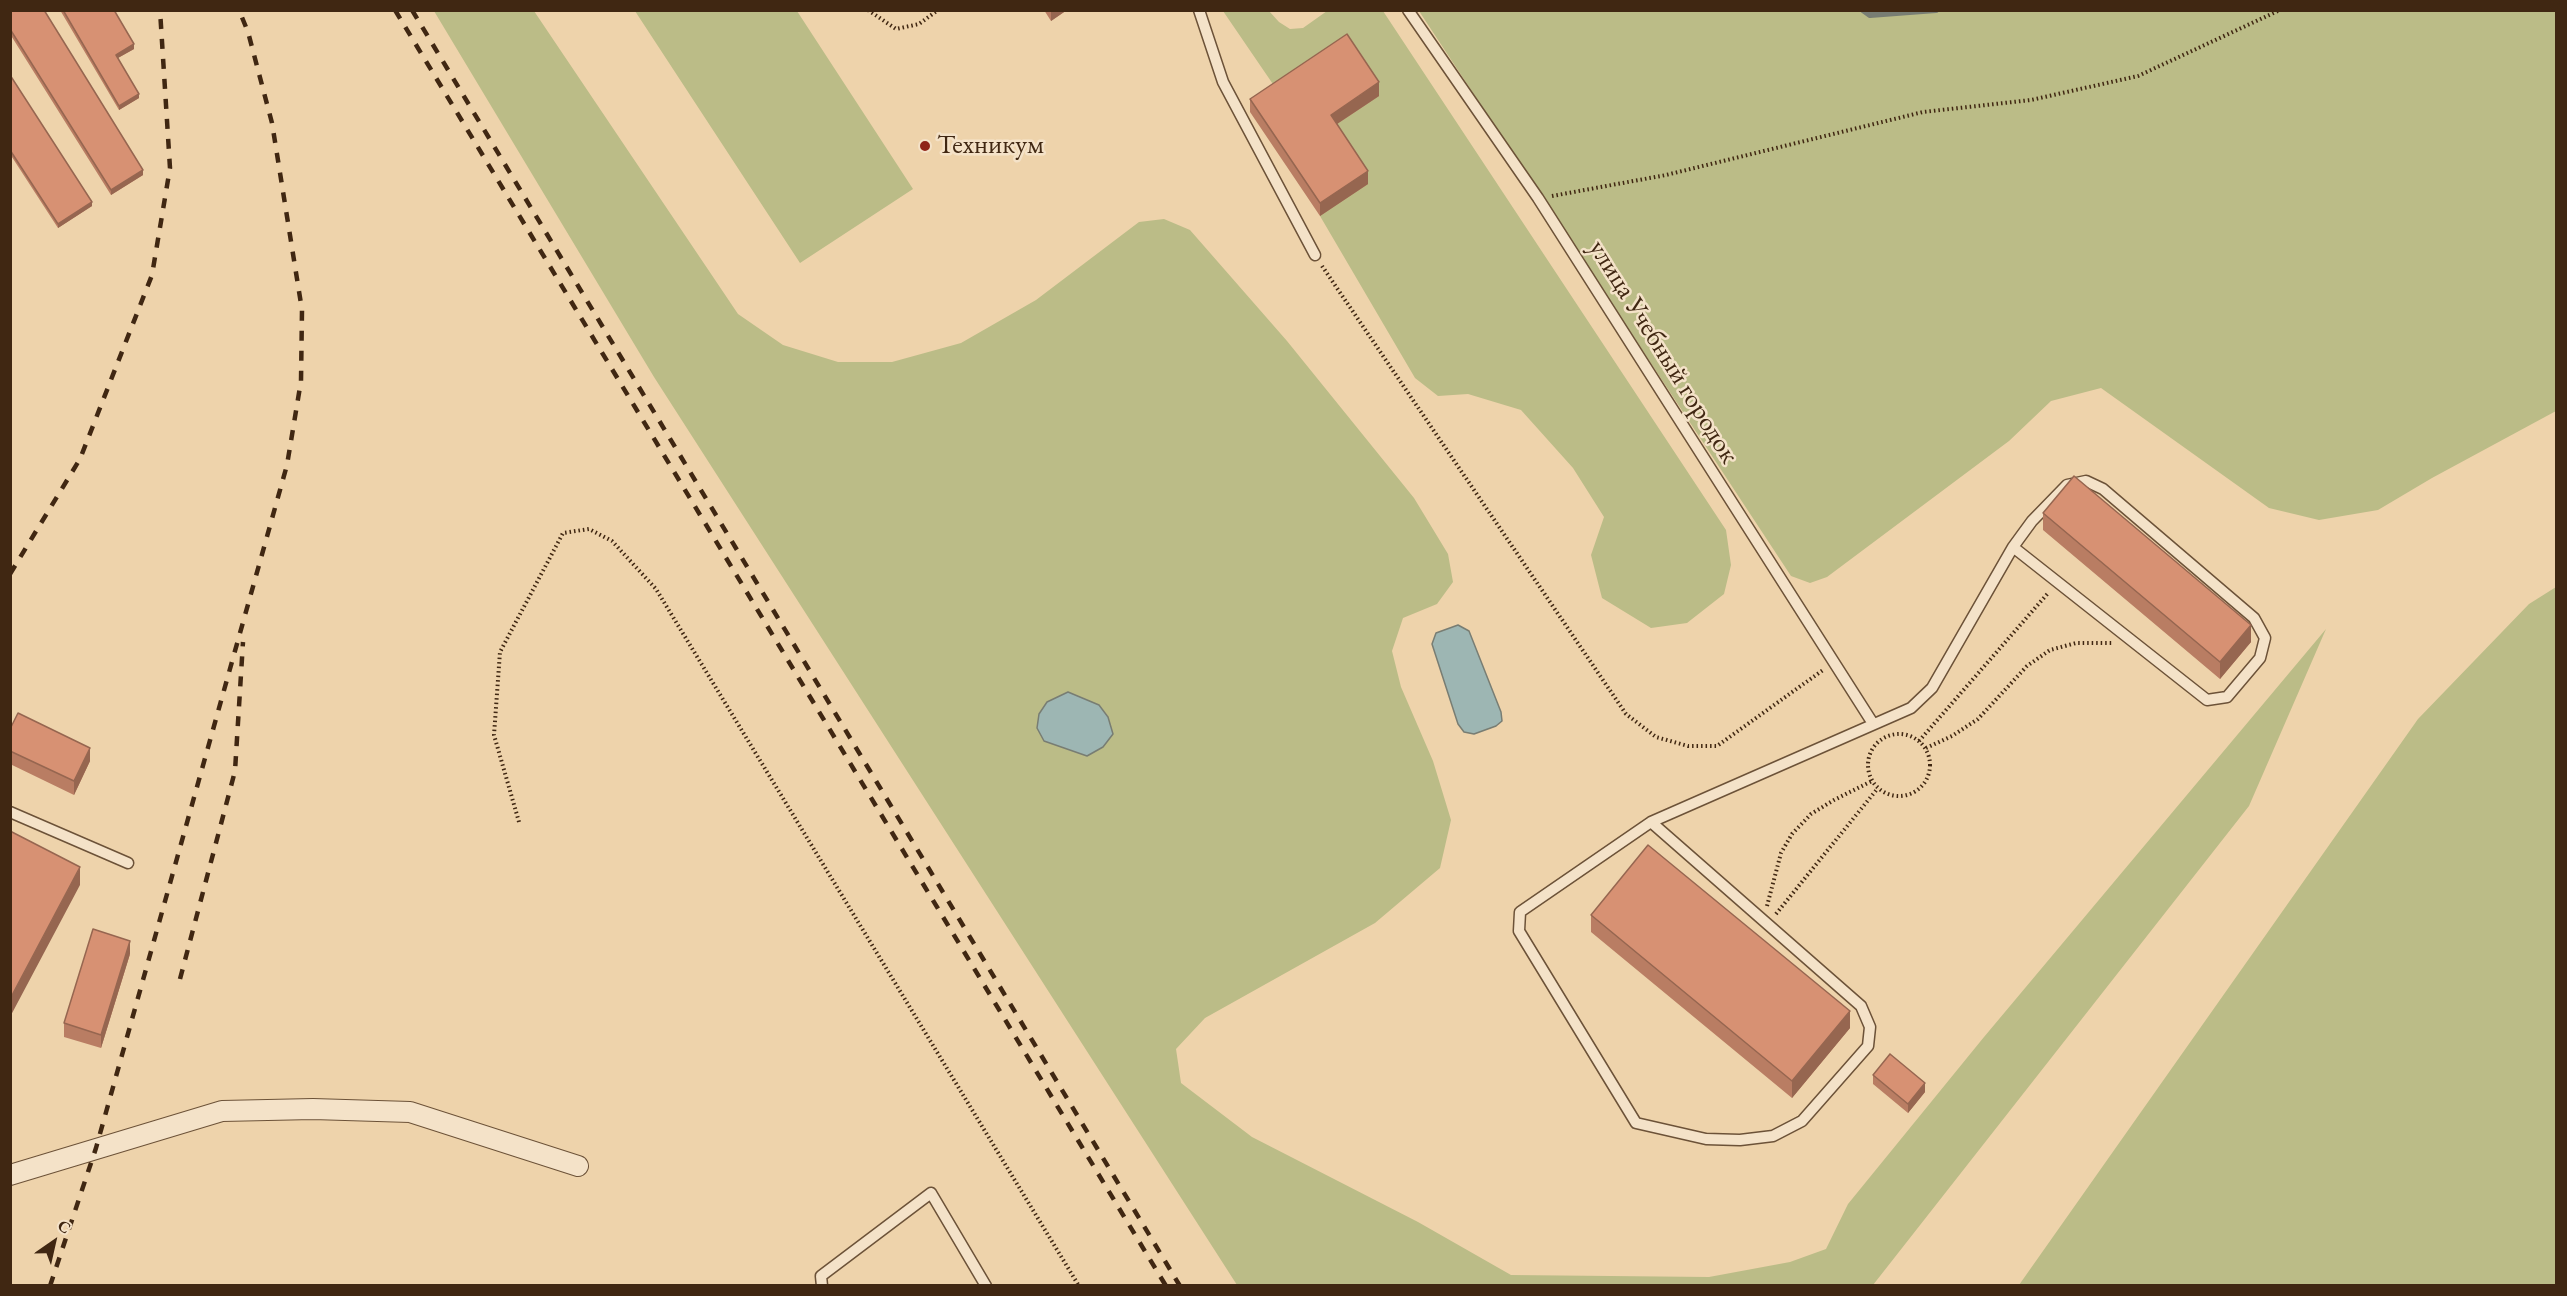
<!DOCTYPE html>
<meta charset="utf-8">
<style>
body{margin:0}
#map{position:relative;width:2567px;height:1296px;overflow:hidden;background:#eed3ab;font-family:"EB Garamond",serif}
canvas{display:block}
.frame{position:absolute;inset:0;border:12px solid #402712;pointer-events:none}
.north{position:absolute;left:24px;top:1212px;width:60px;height:60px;-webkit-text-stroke:4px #f4e2c8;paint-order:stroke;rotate:34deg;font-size:16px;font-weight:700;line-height:24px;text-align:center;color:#402712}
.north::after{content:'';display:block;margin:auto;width:21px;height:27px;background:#402712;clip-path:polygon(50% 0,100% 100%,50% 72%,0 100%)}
</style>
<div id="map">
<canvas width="2567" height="1296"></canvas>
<div class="frame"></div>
<div class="north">С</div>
</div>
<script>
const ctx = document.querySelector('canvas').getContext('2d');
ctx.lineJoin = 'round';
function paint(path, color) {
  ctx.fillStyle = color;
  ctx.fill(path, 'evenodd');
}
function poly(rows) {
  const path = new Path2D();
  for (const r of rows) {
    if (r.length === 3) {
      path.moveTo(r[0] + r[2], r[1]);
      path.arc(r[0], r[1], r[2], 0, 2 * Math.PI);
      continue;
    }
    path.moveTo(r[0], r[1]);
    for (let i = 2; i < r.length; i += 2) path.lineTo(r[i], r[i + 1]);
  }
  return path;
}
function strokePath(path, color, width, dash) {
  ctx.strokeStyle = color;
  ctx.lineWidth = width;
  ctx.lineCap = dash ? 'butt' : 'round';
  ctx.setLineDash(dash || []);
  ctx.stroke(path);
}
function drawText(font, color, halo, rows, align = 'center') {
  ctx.font = font + ' "EB Garamond",serif';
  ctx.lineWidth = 5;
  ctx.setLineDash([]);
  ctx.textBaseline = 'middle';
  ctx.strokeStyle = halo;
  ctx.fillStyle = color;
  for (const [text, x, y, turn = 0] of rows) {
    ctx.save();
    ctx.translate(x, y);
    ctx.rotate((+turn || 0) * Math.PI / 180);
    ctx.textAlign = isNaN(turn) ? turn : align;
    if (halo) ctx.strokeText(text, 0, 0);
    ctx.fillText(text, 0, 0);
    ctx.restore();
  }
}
paint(poly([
 [434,11,534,11,738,314,783,345,838,362,892,362,961,343,1036,300,1139,222,1164,219,1190,230,1287,341,1414,498,1448,554,1453,582,1437,604,1403,618,1392,651,1401,687,1433,761,1451,820,1440,868,1375,923,1205,1018,1176,1049,1181,1083,1252,1137,1418,1222,1511,1275,1709,1277,1790,1262,1826,1249,1848,1204,1984,1037,2326,629,2249,806,1873,1285,1237,1285,654,377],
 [1068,692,1099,705,1108,716,1047,702],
 [635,11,797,11,913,189,800,263],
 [1223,11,1269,11,1279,22,1290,29,1303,28,1327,11,1383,11,1726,530,1731,565,1724,594,1687,623,1651,628,1602,598,1591,555,1604,517,1573,468,1521,410,1468,394,1438,396,1415,378,1320,216,1331,128,1379,95,1279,93],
 [1419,11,2556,11,2556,411,2432,478,2378,510,2319,520,2269,508,2101,388,2051,401,2009,441,1827,577,1810,583,1791,576],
 [2556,587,2556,1285,2019,1285,2418,719,2529,604]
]), '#bbbc87');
const water = poly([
 [1458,625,1469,631,1501,712,1502,721,1496,726,1474,734,1464,732,1458,724,1432,644,1436,633,1458,625],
 [1068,692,1099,705,1108,717,1113,734,1103,747,1087,756,1044,741,1037,728,1039,714,1047,702,1068,692]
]);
paint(water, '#9db6b3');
strokePath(water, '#787d73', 1.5);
strokePath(poly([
 [1863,10,1870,15,1936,10]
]), '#787d73', 6);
const lane = poly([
 [1199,10,1223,82,1315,255],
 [1408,10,1538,198,1872,722],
 [10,812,128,863],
 [1651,822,1861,1006,1870,1027,1868,1046,1802,1121,1773,1136,1740,1140,1706,1139,1636,1123,1519,931,1520,912,1651,822,1911,708,1932,688,2013,547,2032,521,2067,485,2086,481,2103,489,2254,618,2265,638,2260,658,2227,697,2207,700,2013,547],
 [822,1286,821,1276,931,1193,986,1286]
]);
const street = poly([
 [10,1175,222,1111,313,1109,410,1112,578,1166]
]);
strokePath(lane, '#6c5238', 13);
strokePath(street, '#6c5238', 22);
strokePath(poly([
 [868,10,896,29,919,24,938,10],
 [1552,196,1666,175,1923,112,2031,100,2138,76,2280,10],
 [1322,266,1626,714,1656,737,1688,746,1717,746,1823,670],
 [1899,765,31],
 [1919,741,2049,592],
 [1926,748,1952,736,1978,719,2027,666,2050,650,2076,643,2113,643],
 [519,822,494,735,500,652,563,533,589,529,612,541,656,589,1079,1286],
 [1767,906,1781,853,1792,834,1811,814,1834,800,1872,781],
 [1776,914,1878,788]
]), '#402712', 4, [1.5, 3]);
strokePath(lane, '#f4e2c8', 10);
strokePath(street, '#f4e2c8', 20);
strokePath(poly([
 [395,10,1166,1286],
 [412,10,1180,1286],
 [10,574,80,459,152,275,170,168,160,10],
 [180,979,235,771,243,642],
 [50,1286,96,1148,287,465,301,381,302,310,272,123,248,32,239,10]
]), '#402712', 4.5, [10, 10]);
paint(poly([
 [10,10,143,175,111,195,10,34],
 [60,10,114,10,134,49,118,58,139,98,119,110],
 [1044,10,1067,10,1051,21],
 [10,75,92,206,58,228,10,154],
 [1379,96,1337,124,1368,184,1320,216,1250,112,1250,99],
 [2043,513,2251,642,2220,679,2043,530],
 [10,729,90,761,74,795,10,764],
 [1591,915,1850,1028,1792,1098,1591,932],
 [130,954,101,1048,64,1037,64,1023],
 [1873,1075,1925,1092,1908,1113,1873,1084]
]), '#b97d63');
paint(poly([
 [1054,10,1067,10,1051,21,1051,12],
 [134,44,134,49,116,59,116,55],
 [1379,82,1379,96,1331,128,1331,115],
 [139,94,139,98,119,110,119,106],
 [143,170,143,175,111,195,111,190],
 [1368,171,1368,184,1320,216,1320,203],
 [92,202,92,206,58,228,58,224],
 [2251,625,2251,642,2220,679,2220,662],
 [90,748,90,761,74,795,74,781],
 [80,867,80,885,10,1017,10,999],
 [130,941,130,954,101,1048,101,1035],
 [1850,1011,1850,1028,1792,1098,1792,1081],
 [1925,1083,1925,1092,1908,1113,1908,1104]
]), '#966650');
const building = poly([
 [10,10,44,10,143,170,111,190,10,29,10,10],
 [63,10,114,10,134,44,116,55,139,94,119,106,63,10],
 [1347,34,1379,82,1331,115,1368,171,1320,203,1250,99,1347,34],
 [10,75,92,202,58,224,10,150,10,75],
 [2074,476,2251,625,2220,662,2043,513,2074,476],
 [18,713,90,748,74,781,10,751,10,729,18,713],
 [10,831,80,867,10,999,10,831],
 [1648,845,1850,1011,1792,1081,1591,915,1648,845],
 [93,929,130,941,101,1035,64,1023,93,929],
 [1890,1054,1925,1083,1908,1104,1873,1075,1890,1054]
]);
paint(building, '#d79173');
strokePath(building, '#966650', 1.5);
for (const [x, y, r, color] of [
 [925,146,6,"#8f2418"]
]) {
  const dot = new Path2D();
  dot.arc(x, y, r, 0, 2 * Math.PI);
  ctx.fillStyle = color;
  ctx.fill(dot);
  strokePath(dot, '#f4e2c8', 2);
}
drawText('27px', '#402712', '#f4e2c8', [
 ["Техникум",937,146]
], 'left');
drawText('27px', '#402712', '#f4e2c8', [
 ["улица Учебный городок",1663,352,58]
]);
</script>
